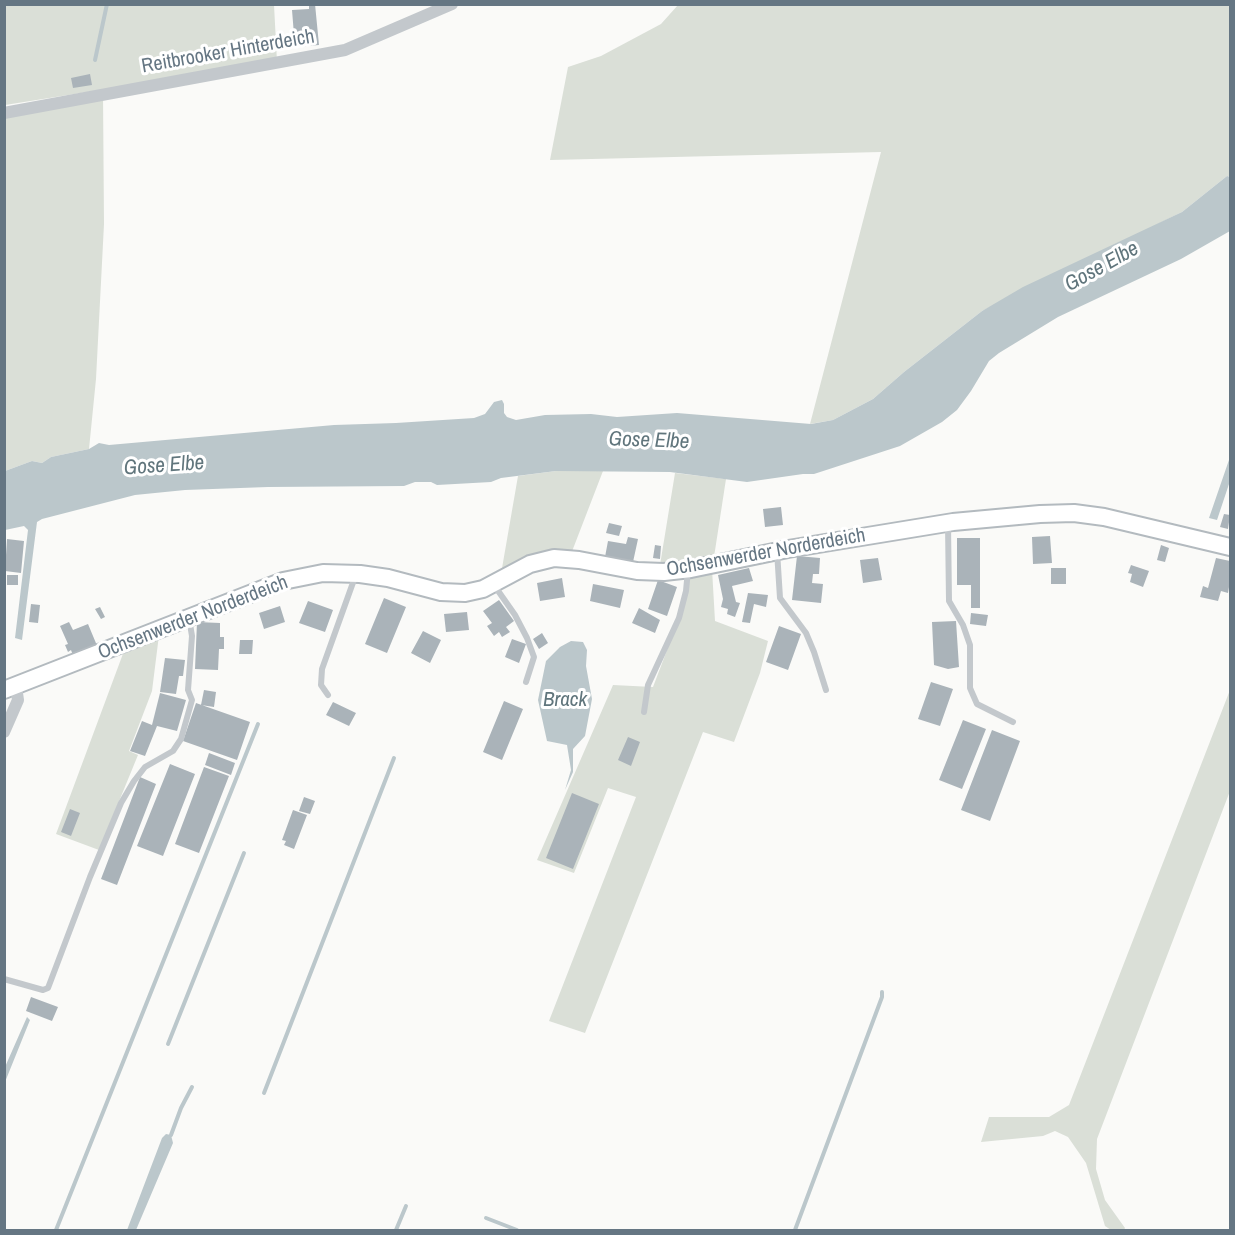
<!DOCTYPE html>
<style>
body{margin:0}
#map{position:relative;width:1235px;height:1235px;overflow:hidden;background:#fafaf8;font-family:"Archivo Narrow",sans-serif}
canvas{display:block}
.frame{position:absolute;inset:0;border:6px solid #657683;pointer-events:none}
</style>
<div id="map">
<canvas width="1235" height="1235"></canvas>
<div class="frame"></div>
</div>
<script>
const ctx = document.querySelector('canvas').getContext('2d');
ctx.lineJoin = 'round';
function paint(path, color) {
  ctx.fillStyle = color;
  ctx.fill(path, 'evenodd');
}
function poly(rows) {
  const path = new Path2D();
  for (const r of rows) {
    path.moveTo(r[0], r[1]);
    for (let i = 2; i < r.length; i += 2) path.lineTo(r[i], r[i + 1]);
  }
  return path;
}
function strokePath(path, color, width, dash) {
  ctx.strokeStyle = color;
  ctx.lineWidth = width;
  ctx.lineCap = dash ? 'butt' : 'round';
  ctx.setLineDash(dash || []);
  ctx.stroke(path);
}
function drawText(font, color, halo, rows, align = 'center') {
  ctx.font = font + ' "Archivo Narrow",sans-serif';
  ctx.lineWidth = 6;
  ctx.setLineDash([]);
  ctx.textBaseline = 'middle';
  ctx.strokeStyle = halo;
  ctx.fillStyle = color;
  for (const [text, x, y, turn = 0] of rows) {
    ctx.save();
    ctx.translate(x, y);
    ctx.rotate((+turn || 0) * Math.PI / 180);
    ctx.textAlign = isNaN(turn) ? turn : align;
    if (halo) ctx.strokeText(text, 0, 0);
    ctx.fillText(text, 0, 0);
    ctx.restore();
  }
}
paint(poly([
 [5,5,274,5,277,62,5,105],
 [678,5,1230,5,1230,177,1227,176,1182,212,982,311,904,372,873,399,833,420,810,424,881,152,550,160,568,67,601,56,661,24],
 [103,94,104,224,96,379,89,449,51,457,42,463,32,461,5,471,5,111],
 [556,471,603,471,571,554,501,574,518,476],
 [675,473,726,479,714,557,660,565],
 [712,569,715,621,768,641,760,673,734,742,703,732,585,1033,549,1021,636,797,608,788,574,873,537,860,613,685,653,687,669,645,688,576],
 [159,635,152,691,129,751,138,755,99,850,56,834,124,651],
 [1230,690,1230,791,1097,1139,1096,1169,1105,1200,1125,1228,1124,1230,1111,1230,1105,1226,1086,1163,1068,1137,1055,1131,1043,1136,981,1142,989,1117,1049,1117,1069,1105]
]), '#dadfd7');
paint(poly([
 [1227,176,1230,177,1230,231,1181,259,1058,317,999,353,989,361,971,391,957,410,942,422,900,446,814,474,803,474,747,482,670,472,556,471,501,478,491,482,437,485,431,482,415,482,404,486,268,487,185,490,135,495,42,519,37,522,22,640,15,638,28,530,24,526,5,530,5,471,32,461,42,463,51,457,89,449,99,443,109,445,334,425,396,423,474,418,485,414,494,402,502,400,504,404,504,413,507,417,516,420,545,415,591,414,617,417,677,413,811,424,833,420,873,399,904,372,982,311,1023,287,1182,212],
 [1230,457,1230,481,1217,520,1209,518],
 [571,641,583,642,587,650,586,666,592,699,585,736,573,749,573,772,565,790,571,770,567,745,547,741,538,700,546,661,560,647],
 [27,1017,30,1020,5,1082,5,1067],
 [166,1134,171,1135,173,1143,136,1230,127,1230,162,1138]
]), '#bbc7cb');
strokePath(poly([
 [95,60,107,4],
 [168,1044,244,853],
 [264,1093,394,758],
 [171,1135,181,1108,192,1087],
 [486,1218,517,1230],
 [56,1230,258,724],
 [396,1230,406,1206],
 [795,1230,882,997,882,992]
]), '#bbc7cb', 4);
paint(poly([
 [309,4,315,4,319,45,295,47,292,10,309,9],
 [90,74,92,85,73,88,71,78],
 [781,507,783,525,765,527,763,509],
 [1224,514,1230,515,1228,529,1220,527],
 [609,523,622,526,619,536,606,533],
 [1050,536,1052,563,1033,564,1032,537],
 [628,537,638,539,633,562,605,557,608,541,626,544],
 [957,538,980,538,980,608,971,608,971,585,957,585],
 [7,539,24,541,21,573,5,571],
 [655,545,661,546,660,559,653,558],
 [1161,545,1169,548,1165,562,1157,560],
 [797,556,820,558,819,574,813,574,812,583,823,584,821,603,792,600],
 [878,558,882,580,863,583,860,560],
 [1216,558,1230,561,1230,581,1228,593,1221,591,1218,601,1200,597,1203,586,1208,588],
 [1131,565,1149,571,1143,587,1130,582,1132,574,1128,573],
 [749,568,753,581,732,586,736,602,740,603,735,617,727,614,728,609,721,607,723,599,718,575],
 [1051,568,1066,568,1066,584,1051,584],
 [7,575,18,575,18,585,7,585],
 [562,578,565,597,540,601,537,583],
 [658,580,677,587,667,616,648,609],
 [593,584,624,590,620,608,590,601],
 [748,593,768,595,766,607,754,604,750,623,742,622],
 [384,598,406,607,387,653,365,644],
 [499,600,514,621,506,627,510,632,502,637,499,632,494,636,487,626,492,623,483,611],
 [308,601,333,610,325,632,299,623],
 [31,604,40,605,38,623,29,622],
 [280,606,285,622,264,629,259,613],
 [100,607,105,617,101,619,95,609],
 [639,608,660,620,655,633,632,623],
 [467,612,469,630,446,632,444,614],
 [971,613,988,615,986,626,970,624],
 [956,621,959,667,948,669,934,665,932,622],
 [69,622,73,630,88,624,98,648,74,658,71,650,68,652,65,645,68,644,60,626],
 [197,622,220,623,220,637,224,637,224,649,219,649,218,670,195,669],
 [779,626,801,634,788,670,766,662],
 [423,631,441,640,430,663,411,653],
 [542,633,548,643,539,649,533,639],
 [512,639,526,644,519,663,505,657],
 [240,640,253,640,252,654,239,654],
 [165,658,185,660,183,676,179,676,176,694,160,692],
 [931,682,953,689,940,726,918,719],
 [204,690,216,692,214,707,201,705],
 [160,693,186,700,177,731,157,726,145,756,130,751,142,721,152,725],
 [504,701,523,709,502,760,483,752],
 [333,702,356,713,349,726,326,715],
 [196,703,250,722,237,760,183,741],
 [963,720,986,729,962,789,939,780],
 [992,730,1020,741,990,821,961,810],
 [628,737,640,742,631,766,618,760],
 [209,753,235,763,231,775,205,765],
 [170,764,195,774,163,856,137,846],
 [204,767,229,776,199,853,175,844],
 [140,777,156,784,117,885,101,879],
 [572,793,599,804,573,869,546,858],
 [304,797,315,801,310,814,299,811],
 [70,809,80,813,71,836,61,832],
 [293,810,307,815,294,849,284,845,286,841,282,840],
 [31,997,58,1007,52,1021,26,1011]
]), '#aab3b9');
const secondary = poly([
 [4,690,283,581,323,573,360,574,388,578,441,592,465,593,483,589,530,564,554,558,579,560,637,571,664,572,691,569,788,549,953,522,1040,514,1074,513,1104,517,1230,547]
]);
strokePath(secondary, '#b3babf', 20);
strokePath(poly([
 [948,524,949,601,963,625,970,645,970,688,977,704,1013,722],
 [777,551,780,598,806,633,814,652,826,690],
 [494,585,515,615,527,638,534,657,526,682],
 [328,695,321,685,322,669,355,577],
 [644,712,648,685,679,618,686,591,688,570],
 [4,979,43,990,48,988,90,877,121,803,134,781,145,767,173,751,181,739,192,700,188,690,192,636,189,618]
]), '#c3c8cc', 6);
strokePath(poly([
 [4,113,345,50,452,4],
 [4,732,18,700,16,686]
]), '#c3c8cc', 12);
strokePath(secondary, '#fff', 16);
drawText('20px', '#657683', '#fff', [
 ["Reitbrooker Hinterdeich",228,52,-10],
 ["Ochsenwerder Norderdeich",766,553,-10],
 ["Ochsenwerder Norderdeich",193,618,-21]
]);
drawText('italic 21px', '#60757c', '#fff', [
 ["Gose Elbe",1102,267,-29],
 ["Gose Elbe",649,441,2],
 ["Gose Elbe",164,466,-4],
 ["Brack",565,700]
]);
</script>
